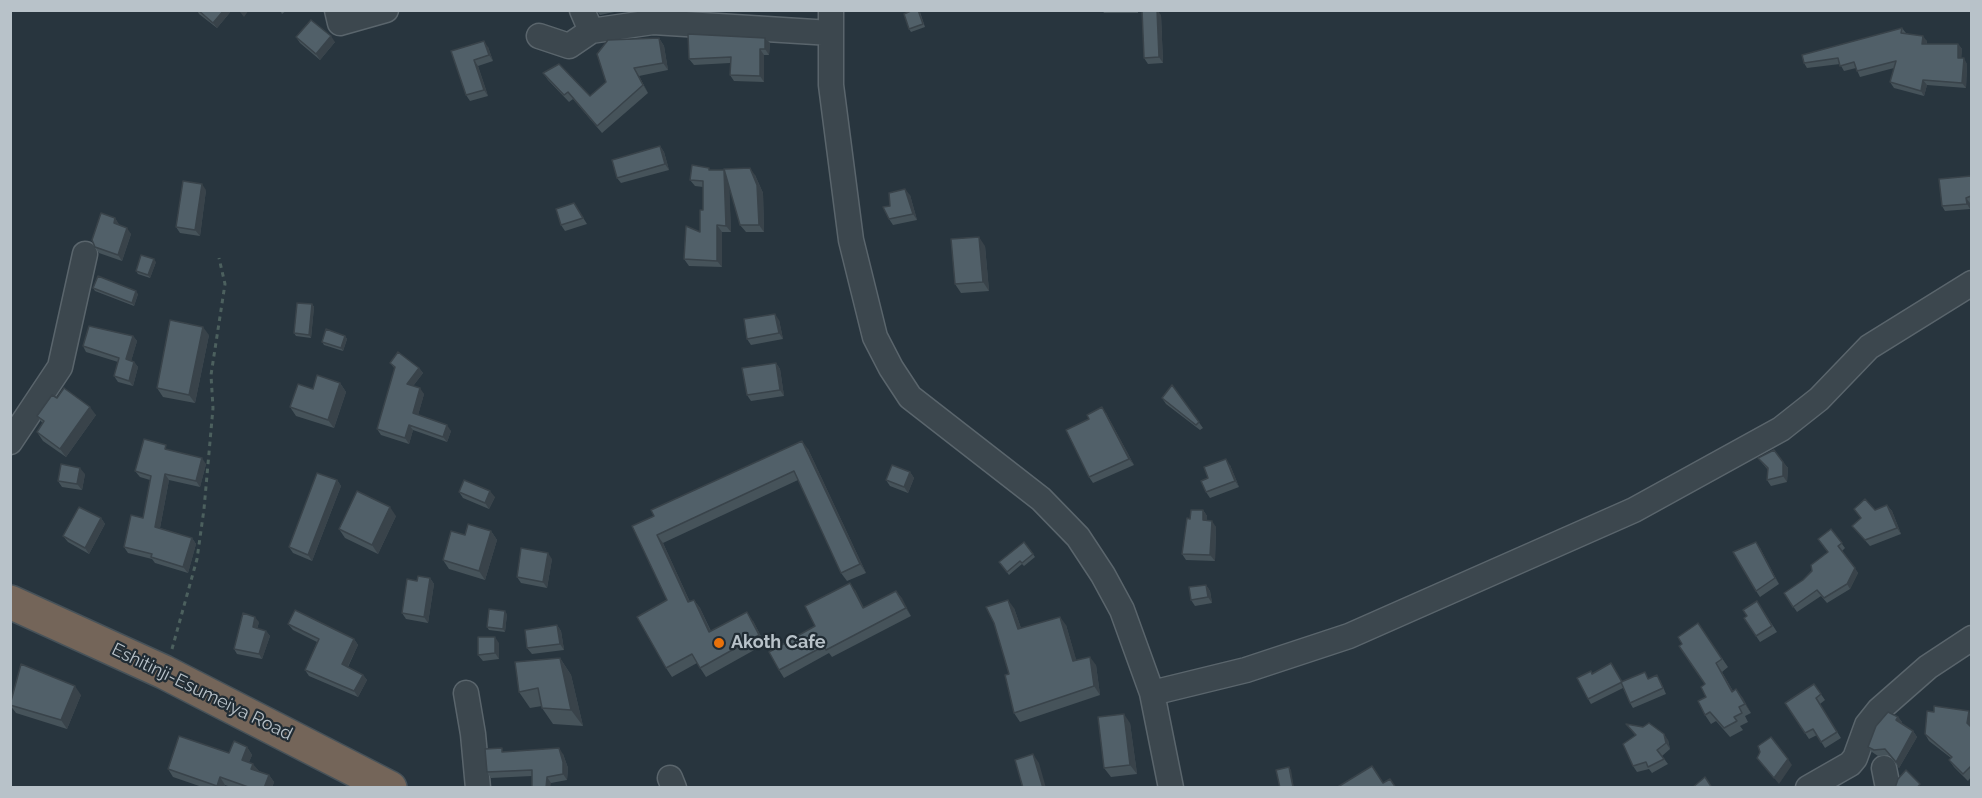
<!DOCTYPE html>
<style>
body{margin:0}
#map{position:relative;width:1982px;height:798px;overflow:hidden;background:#28353e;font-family:Raleway,sans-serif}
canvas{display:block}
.frame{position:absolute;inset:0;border:12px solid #b8c2c9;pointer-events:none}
</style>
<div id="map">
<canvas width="1982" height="798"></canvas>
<div class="frame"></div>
</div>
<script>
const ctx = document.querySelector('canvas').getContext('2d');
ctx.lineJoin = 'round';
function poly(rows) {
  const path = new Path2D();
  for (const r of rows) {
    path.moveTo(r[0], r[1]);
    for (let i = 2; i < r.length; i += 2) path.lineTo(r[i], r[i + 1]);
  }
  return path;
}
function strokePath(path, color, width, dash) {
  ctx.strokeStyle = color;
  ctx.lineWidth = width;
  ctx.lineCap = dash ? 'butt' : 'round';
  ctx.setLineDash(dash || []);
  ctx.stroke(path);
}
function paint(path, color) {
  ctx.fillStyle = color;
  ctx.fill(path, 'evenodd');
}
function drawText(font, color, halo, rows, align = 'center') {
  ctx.font = font + ' Raleway,sans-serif';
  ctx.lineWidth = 4.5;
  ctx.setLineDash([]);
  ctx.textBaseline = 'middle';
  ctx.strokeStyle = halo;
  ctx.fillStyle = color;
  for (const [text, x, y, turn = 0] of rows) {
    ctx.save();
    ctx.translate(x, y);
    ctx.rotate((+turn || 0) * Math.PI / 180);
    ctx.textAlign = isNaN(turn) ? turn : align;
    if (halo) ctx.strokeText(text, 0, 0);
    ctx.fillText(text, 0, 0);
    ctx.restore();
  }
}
const minor = poly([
 [337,10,340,23,386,10],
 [582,10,591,31],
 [831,10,831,85,851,240,875,337,891,368,910,397,1041,499,1078,537,1103,575,1122,610,1152,693,1171,788],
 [539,36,569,46,591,31,653,22,831,33],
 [10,442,60,367,85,254],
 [466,693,473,734,478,788],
 [1152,693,1246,670,1349,636,1634,510,1781,429,1819,399,1869,347,1972,283],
 [1884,768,1888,788],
 [670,778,674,788],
 [1808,788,1850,764,1855,758,1867,725,1879,710,1928,667,1972,638]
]);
const highway = poly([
 [10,602,164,672,390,788]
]);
strokePath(minor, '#5a656c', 27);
strokePath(highway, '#475259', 36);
strokePath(poly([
 [172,649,197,559,204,509,213,408,211,375,225,284,219,258]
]), '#4c605e', 3, [4.5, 4.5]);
strokePath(minor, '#3c474e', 24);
strokePath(highway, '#746559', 33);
paint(poly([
 [197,10,232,10,217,28,199,14],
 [280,10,287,10,282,14],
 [596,10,624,10,600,15],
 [1102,10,1138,10,1138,13,1104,13],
 [920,12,925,27,911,32,909,29],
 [1161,15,1163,63,1148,64,1144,58],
 [1902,28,1906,33,1927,41,1927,44,1958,44,1962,49,1961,58,1967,64,1966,88,1927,85,1924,96,1894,88,1890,82,1894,68,1860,77,1856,68,1844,71,1840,64,1807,68,1804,63],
 [296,37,335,42,320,60,300,43],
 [659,38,664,46,668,70,639,76,648,93,602,133,573,99,569,102,548,80,543,73,590,96],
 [765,38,770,43,769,55,764,55,764,82,734,81,730,75,730,63,694,65,689,59],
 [488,47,493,61,478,66,488,96,470,101,466,95,451,51],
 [660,146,664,152,669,170,621,183,617,178],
 [711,170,755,175,763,193,764,232,746,232,740,225,729,187,731,232,722,232,722,267,689,266,684,259,700,232,703,210,703,187,695,186,690,180],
 [1971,176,1971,203,1970,203,1970,209,1945,211,1942,206],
 [206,190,200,236,180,233,176,227],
 [910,195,917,220,893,225,889,219,890,206],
 [574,203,587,224,565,231,561,225],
 [115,218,119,225,131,234,122,261,99,253,95,247],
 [985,246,989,291,961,293,955,284],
 [156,262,150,278,138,274,136,271],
 [93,288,138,294,134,306,95,291],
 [312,304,314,307,311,338,296,336,294,333],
 [779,320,783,339,751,345,747,339],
 [209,335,195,403,163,397,157,388],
 [133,336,137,341,131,361,134,362,138,367,133,386,118,382,114,376,118,362,86,352,83,346],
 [345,336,347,339,343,351,324,345,322,342],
 [390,363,419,368,423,373,413,386,424,394,418,415,451,431,447,442,413,430,409,444,381,435,377,429,395,369],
 [776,363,780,369,784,396,751,401,747,395],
 [340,383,346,392,334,428,296,416,290,407,313,389],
 [1172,385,1203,428,1200,430,1166,404,1162,398],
 [57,398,96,415,66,457,43,441,37,432,43,424,37,416],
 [1106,413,1134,465,1093,483,1089,477,1089,419],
 [808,449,866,573,847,581,841,573,798,480,663,543,690,602,694,600,700,608,711,631,753,621,765,644,706,677,697,663,672,677,666,668,667,600,654,516],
 [170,450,206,464,200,487,169,480,160,528,192,538,196,544,188,573,155,563,152,559,128,553,124,547,143,518,150,480,140,477,135,471],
 [1758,458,1783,462,1788,468,1787,482,1771,486,1767,480,1768,470],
 [1230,465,1239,487,1210,498,1206,492,1208,478],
 [910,472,914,478,908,493,890,486,886,480],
 [85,474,82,490,62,487,58,481],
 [337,480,341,486,312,561,293,553,289,547],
 [459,492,495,497,489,509,463,498],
 [1887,505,1892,511,1901,534,1870,546,1852,526,1861,518,1854,509,1875,510],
 [1203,510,1207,516,1207,521,1216,527,1215,561,1186,560,1182,554,1190,519],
 [396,516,378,554,345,538,339,529],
 [101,518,105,524,89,554,68,542,63,536],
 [1831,529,1845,548,1842,551,1858,573,1850,589,1827,603,1821,596,1797,612,1784,593,1803,580,1828,552],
 [491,531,497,540,485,580,449,569,443,560,465,535],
 [1760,548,1779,584,1760,597,1756,591],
 [1033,554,1035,557,1024,566,1022,564,1009,575,999,562],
 [552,559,547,588,521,583,517,577],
 [430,578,434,584,428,623,406,619,402,613,417,581],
 [1206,585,1210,591,1212,603,1195,606,1191,600],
 [855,590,864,608,896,591,911,616,832,657,829,653,784,678,779,670,815,626],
 [1757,601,1777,632,1760,642,1744,618,1747,616],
 [1014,608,1021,628,1066,625,1076,660,1096,665,1100,695,1020,722,1014,713,1009,674],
 [507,614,505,632,489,630,487,627],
 [259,622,257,629,266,631,270,636,262,659,237,654,234,649],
 [1698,623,1728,667,1722,672,1733,691,1736,689,1751,713,1745,716,1748,722,1740,726,1743,730,1730,737,1716,721,1711,724,1705,715,1706,697,1705,684,1682,644],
 [288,624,354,639,358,645,348,667,363,675,367,680,358,697,309,676,305,670,317,642,293,630],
 [557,625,561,631,564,650,532,654,527,648],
 [499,643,499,659,483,661,478,655],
 [560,658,571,675,583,726,553,724,542,708,542,706,530,708,519,692],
 [1614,668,1622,682,1649,679,1660,680,1666,694,1633,708,1630,703,1623,688,1591,704,1588,699,1592,674],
 [1814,684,1825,700,1820,704,1841,738,1825,748,1817,735,1809,739,1785,703],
 [81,695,67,729,16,713,10,705,10,702],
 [1971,715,1971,777,1968,781,1954,767,1949,760,1951,758,1929,741,1925,734],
 [1898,717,1902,722,1901,724,1913,731,1917,737,1899,768,1889,755,1878,756,1872,752,1868,747],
 [1130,723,1137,774,1111,777,1104,768],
 [1626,724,1668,740,1670,749,1662,756,1668,764,1652,773,1649,769,1637,772,1633,766,1635,735],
 [247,747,252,755,249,762,259,771,269,775,274,782,272,788,234,788,225,785,224,788,205,788,173,777,168,769],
 [504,752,563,754,568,768,567,780,551,783,532,776,491,778,487,772]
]), '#46535a');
paint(poly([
 [224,10,232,10,217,28,213,23],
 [241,10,249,10,244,17,240,12],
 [1157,10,1161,15,1163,63,1159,57],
 [331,36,335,42,320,60,316,54],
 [1923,36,1927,41,1926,49,1922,44],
 [659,38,664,46,668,70,663,63],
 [765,38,770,43,769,55,765,49],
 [484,41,488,47,493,61,489,55],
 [1958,44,1962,49,1961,63,1958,58],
 [760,49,764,55,764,82,760,76],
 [1964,58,1967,64,1966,88,1962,83],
 [474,60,478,66,488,96,484,90],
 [634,68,639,76,648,93,643,85],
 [1923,80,1927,85,1924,96,1921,91],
 [660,146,664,152,669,170,665,164],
 [750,168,755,175,763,193,764,232,759,225],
 [724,170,729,176,731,232,726,226],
 [202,184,206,190,200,236,195,230],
 [905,189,910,195,917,220,913,214],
 [1966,198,1970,203,1970,209,1967,204],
 [115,218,119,224,118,229,114,223],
 [717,225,722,232,722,267,717,261],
 [127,228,131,234,122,261,118,255],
 [979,237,985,246,989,291,983,282],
 [154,259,156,262,150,278,148,275],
 [136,291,138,294,134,306,132,303],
 [312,304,314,307,311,338,309,335],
 [775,314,779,320,783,339,779,333],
 [203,327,209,335,195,403,189,395],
 [133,336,137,341,130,365,126,359],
 [345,336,347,339,343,351,341,348],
 [134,362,138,367,133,386,129,381],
 [776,363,780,369,784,396,780,390],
 [419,368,423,373,411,389,407,384],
 [340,383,346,392,334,428,328,420],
 [420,388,424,394,417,419,413,413],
 [90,407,96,415,66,457,60,449],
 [1102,407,1106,413,1134,465,1129,459],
 [409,425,413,430,409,444,405,438],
 [447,425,451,431,447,442,443,437],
 [802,441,808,449,866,573,860,564],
 [202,458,206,464,200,487,196,481],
 [1226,459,1230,465,1239,487,1235,481],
 [1783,462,1788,468,1787,482,1783,476],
 [80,468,85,474,82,490,77,484],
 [910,472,914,478,908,493,904,487],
 [165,474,169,480,159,533,155,527],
 [337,480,341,486,312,561,308,555],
 [490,491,495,497,489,509,485,503],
 [1887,505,1892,511,1901,534,1897,528],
 [390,507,396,516,378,554,372,545],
 [1203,510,1207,516,1207,526,1203,520],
 [101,518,105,524,89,554,85,548],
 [1212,521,1216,527,1215,561,1210,555],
 [491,531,497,540,485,580,479,571],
 [657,535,663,543,694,611,688,602],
 [192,538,196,544,188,573,183,567],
 [1756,542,1760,548,1779,584,1775,578],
 [548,553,552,559,547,588,543,582],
 [1855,568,1858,573,1850,589,1847,584],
 [430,578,434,584,428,623,424,617],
 [850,583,855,590,868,616,863,608],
 [1206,585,1210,591,1212,603,1208,597],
 [896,591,902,598,911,616,906,608],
 [694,600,700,608,715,641,709,632],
 [1008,600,1014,608,1024,637,1018,629],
 [505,611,507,614,505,632,503,629],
 [747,612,753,621,765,644,759,635],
 [255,617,259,622,256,632,253,627],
 [1060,617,1066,625,1079,669,1073,661],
 [557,625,561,631,564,650,560,644],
 [266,631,270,636,262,659,259,654],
 [495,637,499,643,499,659,495,653],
 [354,639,358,645,346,670,342,664],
 [1090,657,1096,665,1100,695,1094,686],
 [560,658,571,675,583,726,571,710],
 [1716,663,1722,672,1738,700,1732,692],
 [363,675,367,680,358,697,354,691],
 [75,686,81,695,67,729,61,720],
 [1736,689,1743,698,1751,713,1745,704],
 [1969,711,1971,715,1971,729,1967,723],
 [1124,714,1130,723,1137,774,1130,765],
 [1898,717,1902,722,1900,726,1896,720],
 [1913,731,1917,737,1899,768,1896,762],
 [1664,734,1668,740,1670,749,1666,743],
 [247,747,252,755,247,767,242,760],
 [559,748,563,754,568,768,567,780,563,774],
 [1033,754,1039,763,1046,788,1043,788],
 [1788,759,1792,765,1779,784,1774,778],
 [253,764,259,771,251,769],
 [1289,767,1291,770,1294,788,1293,787],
 [269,775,274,782,272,788,264,788],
 [220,777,225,785,224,788,218,788,217,786],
 [547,777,551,783,550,788,546,788]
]), '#39434a');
const building = poly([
 [198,10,224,10,213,23,198,10],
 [913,10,918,10,923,24,909,29,904,14,913,10],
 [1142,10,1157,10,1159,57,1144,58,1142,10],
 [311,20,331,36,316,54,296,37,311,20],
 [1902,28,1901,33,1923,36,1922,44,1958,44,1958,58,1964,58,1962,83,1923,80,1921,91,1890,82,1896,61,1857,71,1854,62,1840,66,1838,58,1804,63,1802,55,1902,28],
 [688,34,765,38,765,49,760,49,760,76,730,75,731,57,689,59,688,34],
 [659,38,663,63,634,68,643,85,597,126,568,92,564,95,543,73,559,64,590,96,606,82,597,54,608,40,659,38],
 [484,41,489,55,474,60,484,90,466,95,451,51,484,41],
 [660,146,665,164,617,178,612,160,660,146],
 [692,165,709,168,709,170,724,170,726,226,717,225,717,261,684,259,686,226,700,232,700,210,703,210,703,181,690,180,692,165],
 [750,168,757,185,759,225,740,225,724,169,750,168],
 [1971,176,1971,196,1966,198,1967,204,1942,206,1939,179,1971,176],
 [183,181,202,184,195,230,176,227,183,181],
 [905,189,913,214,889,219,883,207,890,206,889,193,905,189],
 [574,203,583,218,561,225,556,209,574,203],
 [101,213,115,218,114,223,127,228,118,255,95,247,92,240,101,213],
 [979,237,983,282,955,284,951,239,979,237],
 [141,255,154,259,148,275,136,271,141,255],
 [98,276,136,291,132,303,93,288,98,276],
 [297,303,312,304,309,335,294,333,297,303],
 [775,314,779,333,747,339,744,319,775,314],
 [170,320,203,327,189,395,157,388,170,320],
 [89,326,133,336,126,359,134,362,129,381,114,376,119,358,83,346,89,326],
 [326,329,345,336,341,348,322,342,326,329],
 [398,352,419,368,407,384,420,388,413,413,447,425,443,437,409,425,405,438,377,429,395,367,390,363,398,352],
 [776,363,780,390,747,395,742,368,776,363],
 [317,375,340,383,328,420,290,407,298,384,313,389,317,375],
 [1172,385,1199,422,1196,425,1162,398,1172,385],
 [64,388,90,407,60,449,37,432,44,421,37,416,52,395,57,398,64,388],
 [1102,407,1129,459,1089,477,1066,430,1089,419,1087,415,1102,407],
 [144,439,166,445,165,449,202,458,196,481,165,474,155,527,192,538,183,567,151,557,152,554,124,547,131,515,143,518,151,476,135,471,144,439],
 [802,441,860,564,841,573,794,471,657,535,688,602,694,600,709,632,747,612,759,635,700,668,692,654,666,668,637,617,667,600,632,526,654,516,651,510,802,441],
 [1774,450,1783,462,1783,476,1767,480,1768,468,1758,458,1774,450],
 [1226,459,1235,481,1206,492,1201,481,1208,478,1204,467,1226,459],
 [61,464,80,468,77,484,58,481,61,464],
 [892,465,910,472,904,487,886,480,892,465],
 [317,473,337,480,308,555,289,547,317,473],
 [464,480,490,491,485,503,459,492,464,480],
 [357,491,390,507,372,545,339,529,357,491],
 [1865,499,1875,510,1887,505,1897,528,1865,540,1852,526,1861,518,1854,509,1865,499],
 [79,507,101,518,85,548,63,536,79,507],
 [1191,510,1203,510,1203,520,1212,521,1210,555,1182,554,1187,518,1190,519,1191,510],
 [468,524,491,531,479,571,443,560,451,531,465,535,468,524],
 [1831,529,1842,543,1838,546,1855,568,1847,584,1824,598,1817,590,1793,607,1784,593,1803,580,1812,571,1811,565,1828,552,1818,539,1831,529],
 [1024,542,1033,554,1022,563,1020,561,1007,572,999,562,1024,542],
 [1756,542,1775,578,1756,591,1733,552,1756,542],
 [521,548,548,553,543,582,517,577,521,548],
 [418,576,430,578,424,617,402,613,407,579,417,581,418,576],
 [850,583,863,608,896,591,906,608,826,650,824,646,779,670,769,652,815,626,805,606,850,583],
 [1206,585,1208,597,1191,600,1189,587,1206,585],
 [1008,600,1018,629,1060,617,1073,661,1090,657,1094,686,1014,713,1005,675,1009,674,994,623,986,607,1008,600],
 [1757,601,1772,626,1756,636,1744,618,1747,616,1743,610,1757,601],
 [489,609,505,611,503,629,487,627,489,609],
 [295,610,354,639,342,664,363,675,354,691,305,670,319,639,288,624,295,610],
 [243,613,255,617,253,627,266,631,259,654,234,649,243,613],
 [1698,623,1722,659,1716,663,1732,692,1736,689,1745,704,1739,707,1742,713,1734,717,1737,721,1724,728,1710,712,1705,715,1698,701,1706,697,1701,687,1705,684,1679,646,1682,644,1678,637,1698,623],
 [557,625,560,644,527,648,525,630,557,625],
 [478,637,495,637,495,653,478,655,478,637],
 [560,658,571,710,542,708,538,688,519,692,515,662,560,658],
 [1611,663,1622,682,1588,699,1577,678,1591,671,1592,674,1611,663],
 [21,664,75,686,61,720,10,705,21,664],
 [1645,672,1648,679,1657,675,1663,688,1630,703,1621,682,1645,672],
 [1814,684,1821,694,1816,698,1837,732,1821,742,1813,729,1805,733,1785,703,1814,684],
 [1934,706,1969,711,1967,723,1971,727,1971,766,1963,774,1949,760,1952,757,1925,734,1927,711,1934,712,1934,706],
 [1888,712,1898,717,1896,720,1913,731,1896,762,1885,749,1874,750,1868,747,1876,726,1888,712],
 [1124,714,1130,765,1104,768,1098,717,1124,714],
 [1649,723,1664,734,1666,743,1657,750,1664,759,1648,767,1646,762,1633,766,1623,744,1636,735,1626,724,1643,727,1649,723],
 [179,736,229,753,234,741,247,747,242,760,253,764,251,769,269,775,264,788,251,788,220,777,217,786,168,769,179,736],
 [1771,737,1788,759,1774,778,1757,758,1760,752,1758,746,1771,737],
 [502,748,502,752,559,748,563,762,563,774,547,777,546,788,532,788,532,770,487,772,485,749,502,748],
 [1033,754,1043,788,1023,788,1015,760,1033,754],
 [1372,766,1383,783,1390,779,1396,788,1336,788,1372,766],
 [1289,767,1293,787,1280,788,1276,770,1289,767],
 [1906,770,1920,784,1917,788,1895,788,1898,779,1906,770],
 [1705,777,1712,788,1692,788,1705,777]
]);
paint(building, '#516069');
strokePath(building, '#39434a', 1.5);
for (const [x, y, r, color] of [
 [719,643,6,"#e8710a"]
]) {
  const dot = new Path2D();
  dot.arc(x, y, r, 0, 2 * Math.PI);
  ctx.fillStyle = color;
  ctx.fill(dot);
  strokePath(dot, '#212c34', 2);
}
drawText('bold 18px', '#b8c2c9', '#212c34', [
 ["Akoth Cafe",731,643]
], 'left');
drawText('18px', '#b8c2c9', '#212c34', [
 ["Eshitinji-Esumeiya Road",202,692,26]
]);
</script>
